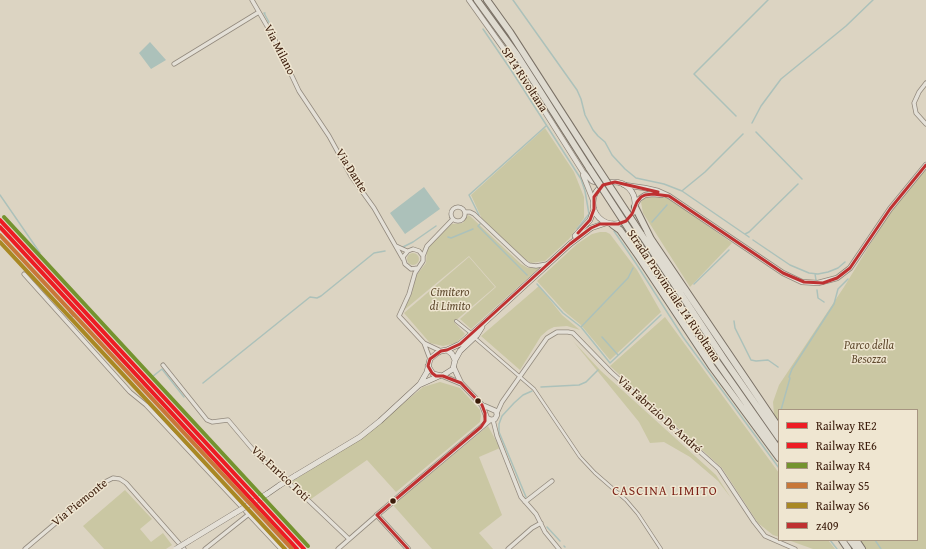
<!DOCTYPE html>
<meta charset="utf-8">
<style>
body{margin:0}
#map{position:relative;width:926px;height:549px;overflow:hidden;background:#dcd4c2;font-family:"Gentium Book Plus",serif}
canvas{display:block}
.legend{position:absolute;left:778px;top:409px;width:140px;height:132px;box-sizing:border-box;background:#efe6d1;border:1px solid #a79581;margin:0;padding:5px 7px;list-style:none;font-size:12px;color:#3a1b0a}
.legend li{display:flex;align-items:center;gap:8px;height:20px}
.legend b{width:20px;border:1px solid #a79581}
</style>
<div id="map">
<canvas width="926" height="549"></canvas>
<ul class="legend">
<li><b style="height:5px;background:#ed1c24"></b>Railway RE2</li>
<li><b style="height:5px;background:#ed1c24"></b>Railway RE6</li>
<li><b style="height:5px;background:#74932f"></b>Railway R4</li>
<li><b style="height:5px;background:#c87738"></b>Railway S5</li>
<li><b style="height:5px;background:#a98824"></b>Railway S6</li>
<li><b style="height:5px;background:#bf3131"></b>z409</li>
</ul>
</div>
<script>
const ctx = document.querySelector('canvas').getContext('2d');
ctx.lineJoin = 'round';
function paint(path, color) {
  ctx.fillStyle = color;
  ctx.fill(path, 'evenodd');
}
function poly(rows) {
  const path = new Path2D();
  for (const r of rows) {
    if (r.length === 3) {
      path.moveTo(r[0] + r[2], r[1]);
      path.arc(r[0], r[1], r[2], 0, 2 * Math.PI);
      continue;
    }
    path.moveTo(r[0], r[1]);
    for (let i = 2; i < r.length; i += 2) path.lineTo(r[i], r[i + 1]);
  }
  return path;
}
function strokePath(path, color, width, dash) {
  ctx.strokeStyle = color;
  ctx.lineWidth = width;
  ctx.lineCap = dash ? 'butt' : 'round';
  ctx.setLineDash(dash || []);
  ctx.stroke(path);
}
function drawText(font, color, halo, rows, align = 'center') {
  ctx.font = font + ' "Gentium Book Plus",serif';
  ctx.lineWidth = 3;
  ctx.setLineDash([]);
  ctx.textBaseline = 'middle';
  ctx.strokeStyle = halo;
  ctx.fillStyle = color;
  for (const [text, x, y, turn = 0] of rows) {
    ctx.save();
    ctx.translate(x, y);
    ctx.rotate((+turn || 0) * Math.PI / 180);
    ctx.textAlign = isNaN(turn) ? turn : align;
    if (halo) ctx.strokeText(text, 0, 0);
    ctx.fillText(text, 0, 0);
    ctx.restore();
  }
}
paint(poly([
 [545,128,574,172,584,197,584,218,569,239,545,261,531,263,523,258,482,219,471,195],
 [926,166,926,549,857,549,851,540,917,540,917,410,779,410,779,424,774,414,773,402,779,385,844,287,896,202],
 [646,196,653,196,669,198,732,243,690,287,643,213,641,202],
 [467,215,470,216,521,264,528,268,539,268,471,329,460,319,496,287,469,256,403,311,412,293,415,277,426,263,427,249,449,226,452,224,463,223],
 [600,232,606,232,610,234,637,270,661,312,610,360,581,325,564,311,537,281,577,244,592,234],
 [413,259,6],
 [469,257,495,287,454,322,465,334,456,343,443,346,430,343,404,313],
 [539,286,562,315,580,330,567,326,554,327,548,330,541,336,520,370,481,336],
 [665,317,779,473,779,537,773,535,758,523,722,468,610,366],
 [573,341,601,371,716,475,731,498,718,481,690,457,664,442,650,443,639,422],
 [440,382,460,388,480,410,481,416,480,422,396,492,367,460,311,499,291,482,362,438,423,387],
 [488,426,500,448,479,457,502,515,479,533,493,549,432,549,393,505],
 [125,490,152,519,140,529,151,542,163,533,172,545,166,549,104,549,83,526],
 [788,540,828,540,835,549,813,549]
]), '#cac7a3');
paint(poly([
 [150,42,166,60,151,69,139,53],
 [424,187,440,209,405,234,390,213]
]), '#acc1ba');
strokePath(poly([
 [513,0,577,90,581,99,585,115,593,130,598,136,605,142,612,155,625,169,636,178,664,184,682,191,749,237],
 [265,13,264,13,271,26],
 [483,29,511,70,581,179,585,191,589,214,577,229],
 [273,30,275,34],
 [736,116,694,74,768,0],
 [752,123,761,106,781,79,846,26,873,0],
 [756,132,802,179],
 [683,190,705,172,743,134],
 [0,195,40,253],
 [479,215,469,195,546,126],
 [652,222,667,205],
 [480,224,478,226,527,275],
 [614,231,637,265,683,337,779,468],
 [745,234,749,232,798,184],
 [448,237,451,238,473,229],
 [753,240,790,265,809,273,818,274,828,272,838,268,845,262],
 [403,247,413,242,436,226],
 [815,274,816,280],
 [537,284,563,313,581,327,610,363,661,315],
 [694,284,729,250],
 [817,290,818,298,824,302],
 [734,321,735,328,751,360,756,361,768,360,778,367],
 [581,327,628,278,633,268],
 [602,337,618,355],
 [152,377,162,369,184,397],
 [203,383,310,297,317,298,321,296,374,253,385,251],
 [541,387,579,385,586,382,598,370],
 [781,410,790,378,789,377,792,369,834,304,838,289,848,279],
 [526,497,499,432,499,424,502,416,514,403,523,395,532,391],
 [547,527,560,541],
 [830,540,837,549],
 [875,540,881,549],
 [564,546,565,547]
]), '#acc1ba', 1.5);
const pedestrian = poly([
 [456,321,472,334],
 [475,338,534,389,580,457,595,473,626,500,638,514,661,549]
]);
const minor = poly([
 [252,0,274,38,299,91,329,136,351,176,374,208,403,259],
 [174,64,259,12],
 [926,83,919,92,914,103,916,113,926,124],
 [458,214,7],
 [465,212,470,212,474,214,526,263,529,265,536,266,547,264],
 [396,246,407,251],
 [423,256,427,246,453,219],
 [418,268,411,269,405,264,403,257,408,251,413,249,419,251,423,256,423,261,415,273,409,294,399,316,424,343,430,359],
 [24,274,130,392,146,405,281,549],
 [424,343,441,351],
 [163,365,207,420,212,422,228,420,260,458,308,500,349,539],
 [497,413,502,402,547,338,557,332,568,332,573,333,611,372,719,469,754,522,765,536,795,549],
 [493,420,497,436,521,497,536,514,545,532,559,549],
 [525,502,552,481],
 [25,549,103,483,113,478,120,479,126,483,184,549],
 [205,549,249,514],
 [338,549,377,515],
 [508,549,532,528,541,523]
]);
const tertiary = poly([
 [469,0,516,66,583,172,592,181,599,183],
 [583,175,593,200],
 [624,185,645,188,658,191,669,196,783,273,802,282,818,283,837,278,850,268,890,209,926,165],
 [635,205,639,199,645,195,653,194,662,195],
 [454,368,461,383,482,405,496,411,497,415,495,419,491,420,487,418,482,405],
 [443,376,460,383],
 [408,549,377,515,490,420]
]);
const secondary = poly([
 [614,203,21],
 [575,236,590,220,594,209],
 [447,350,460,344,485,322,570,244,591,228,606,223],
 [455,360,460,351,477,335,482,327],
 [420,384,427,372,430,359,437,353,441,351,447,350,452,354,455,360,453,369,442,376,433,374,428,366],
 [295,476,360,437,380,421,419,385,439,376],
 [267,494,280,485],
 [189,541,235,513]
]);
const trunk = poly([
 [477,0,517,55,589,168],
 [487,0,510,32,595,164],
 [635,207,651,239,779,428],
 [613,225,620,230,639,257,712,367,779,458],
 [641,234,724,359,779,438],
 [634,237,718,363,779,450],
 [842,540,848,549],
 [850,540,857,549],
 [856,540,862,549]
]);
strokePath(pedestrian, '#92897d', 4);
strokePath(minor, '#92897d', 5);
strokePath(tertiary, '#92897d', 6);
strokePath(secondary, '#7a7166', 6);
strokePath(trunk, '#7a7166', 8);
strokePath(pedestrian, '#e4e0d7', 2.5);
strokePath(minor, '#e4e0d7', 3.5);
strokePath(tertiary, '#e4e0d7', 4.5);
strokePath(secondary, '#e4e0d7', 5);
strokePath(trunk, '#dfdbd0', 6);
strokePath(poly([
 [0,234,10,246],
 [51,290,78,322]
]), '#a59e95', 1.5, [7, 7]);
const secondaryBridge = poly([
 [280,485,295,476],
 [235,513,267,494],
 [176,549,189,541]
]);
const trunkBridge = poly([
 [595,164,641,234],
 [589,168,634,237]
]);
strokePath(secondaryBridge, '#7a7166', 6, []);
strokePath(trunkBridge, '#7a7166', 8, []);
strokePath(secondaryBridge, '#e4e0d7', 5);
strokePath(trunkBridge, '#dfdbd0', 6);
strokePath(poly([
 [578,233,590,220,594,209,594,197,603,185,615,182,658,192],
 [377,515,481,427,485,421,485,413,482,405,461,383,443,376,436,376,432,373,428,366,430,359,441,351,447,350,460,344,570,244,591,228,600,224,618,224,626,221,632,214,637,202,641,197,645,195,653,194,669,196,783,273,804,282,823,283,837,278,850,268,890,209,926,165],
 [377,515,408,549]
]), '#bf3131', 3);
strokePath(poly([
 [0,220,304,549]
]), '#ed1c24', 4);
strokePath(poly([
 [0,227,297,549]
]), '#ed1c24', 4);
strokePath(poly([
 [4,217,308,546]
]), '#74932f', 4);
strokePath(poly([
 [0,235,292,549]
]), '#c87738', 4);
strokePath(poly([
 [0,242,285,549]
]), '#a98824', 4);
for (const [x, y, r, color] of [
 [478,401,3.5,"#3a1b0a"],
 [393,501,3.5,"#3a1b0a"]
]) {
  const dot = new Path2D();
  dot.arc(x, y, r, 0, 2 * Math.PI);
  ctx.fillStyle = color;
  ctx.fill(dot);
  strokePath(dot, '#efe6d1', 1.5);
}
drawText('12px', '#3a1b0a', '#efe6d1', [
 ["Via Milano",279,50,63],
 ["SP14 Rivoltana",524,80,57],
 ["Via Dante",351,171,58],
 ["Strada Provinciale 14 Rivoltana",673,296,56],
 ["Via Fabrizio De André",659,415,42],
 ["Via Enrico Toti",280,474,43],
 ["Via Piemonte",80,503,-39]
]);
drawText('italic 12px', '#614c30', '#efe6d1', [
 ["Cimitero",450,293],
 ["di Limito",450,307],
 ["Parco della",869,346],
 ["Besozza",869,360]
]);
ctx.letterSpacing = '1px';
drawText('13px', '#7a1f14', '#efe6d1', [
 ["CASCINA LIMITO",665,492]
]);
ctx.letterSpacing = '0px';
</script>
